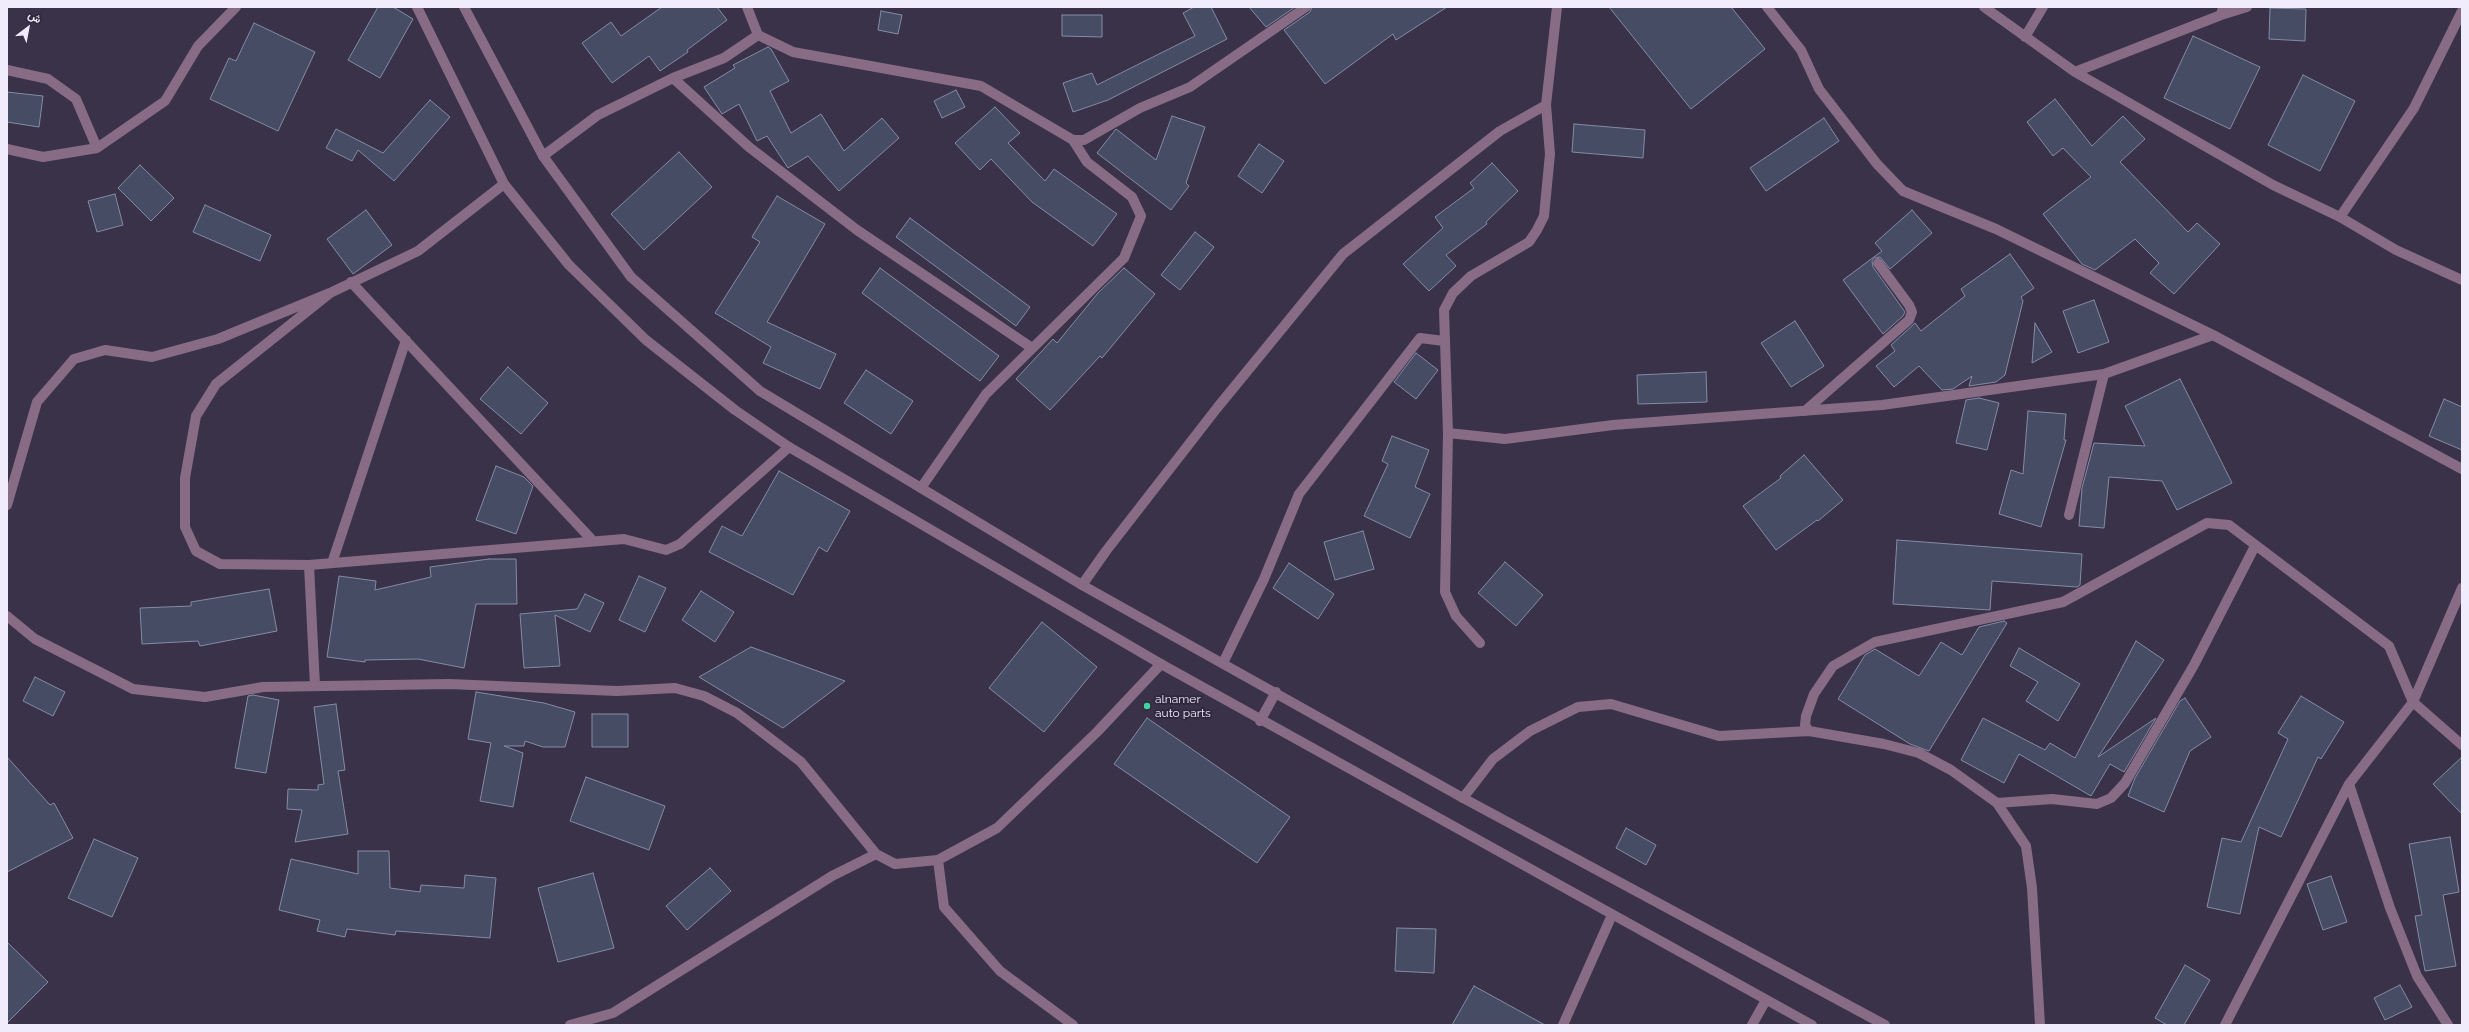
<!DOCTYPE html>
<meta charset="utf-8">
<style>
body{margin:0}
#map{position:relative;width:2469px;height:1032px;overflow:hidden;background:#3a3249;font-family:Raleway,Vazirmatn,sans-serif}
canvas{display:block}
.frame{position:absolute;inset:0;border:8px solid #f1ecfb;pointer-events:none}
.north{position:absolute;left:8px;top:8px;width:40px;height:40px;-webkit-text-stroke:3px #30283e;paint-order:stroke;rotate:32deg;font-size:11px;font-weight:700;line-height:16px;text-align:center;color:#f1ecfb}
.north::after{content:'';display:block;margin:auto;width:14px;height:18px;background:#f1ecfb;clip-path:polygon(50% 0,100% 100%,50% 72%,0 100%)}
</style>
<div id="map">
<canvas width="2469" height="1032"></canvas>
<div class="frame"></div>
<div class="north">ش</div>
</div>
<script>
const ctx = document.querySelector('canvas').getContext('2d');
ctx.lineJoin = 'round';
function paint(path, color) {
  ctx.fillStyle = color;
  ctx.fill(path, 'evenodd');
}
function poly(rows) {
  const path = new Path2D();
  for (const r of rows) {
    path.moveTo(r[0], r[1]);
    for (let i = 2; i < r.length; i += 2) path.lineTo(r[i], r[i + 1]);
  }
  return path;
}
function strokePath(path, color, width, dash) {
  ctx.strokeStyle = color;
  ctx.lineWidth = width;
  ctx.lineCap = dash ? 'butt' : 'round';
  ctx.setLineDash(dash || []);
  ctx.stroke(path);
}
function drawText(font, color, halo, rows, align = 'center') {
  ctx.font = font + ' Raleway,sans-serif';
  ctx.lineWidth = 3.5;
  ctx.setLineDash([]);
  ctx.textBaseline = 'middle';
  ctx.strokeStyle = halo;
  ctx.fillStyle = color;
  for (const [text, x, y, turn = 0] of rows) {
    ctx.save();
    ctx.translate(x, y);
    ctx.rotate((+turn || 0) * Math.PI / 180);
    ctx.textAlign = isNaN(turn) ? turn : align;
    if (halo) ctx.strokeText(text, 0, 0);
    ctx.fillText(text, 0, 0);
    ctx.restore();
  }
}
const building = poly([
 [378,7,393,7,413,19,380,78,348,60,378,7],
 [662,7,717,7,727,20,687,50,688,52,660,71,649,56,612,83,582,43,611,22,621,36,662,7],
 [1194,7,1211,7,1227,39,1108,100,1073,112,1063,83,1092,73,1097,85,1195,36,1183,13,1194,7],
 [1249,7,1295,7,1266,27,1249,7],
 [1312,7,1447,7,1396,40,1393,34,1325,84,1284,30,1310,12,1312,7],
 [1609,7,1731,7,1765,49,1691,109,1609,7],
 [2270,8,2306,9,2305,41,2269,39,2270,8],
 [881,11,902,15,898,34,878,30,881,11],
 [1062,15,1102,15,1102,37,1062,36,1062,15],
 [254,23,315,52,278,131,210,99,229,58,236,61,254,23],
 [2193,36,2260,67,2230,129,2164,98,2193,36],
 [768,47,771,49,789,81,770,91,791,133,821,114,844,151,882,118,899,138,839,191,808,156,788,168,767,136,757,141,739,104,722,114,704,87,735,68,733,65,768,47],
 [2303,75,2355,101,2320,171,2268,145,2303,75],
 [956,90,965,107,942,118,934,101,956,90],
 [7,92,43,96,39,127,7,122,7,92],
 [2055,99,2092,146,2123,116,2145,139,2120,162,2188,232,2197,223,2220,244,2174,294,2150,273,2159,263,2135,239,2095,270,2082,264,2043,214,2091,177,2063,148,2053,156,2027,122,2055,99],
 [430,100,450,117,394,181,358,150,352,161,326,148,336,129,383,153,430,100],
 [995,107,1020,133,1008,143,1045,181,1054,169,1117,214,1093,246,1032,202,991,159,980,170,955,143,995,107],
 [1172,116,1205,127,1186,183,1189,186,1171,210,1097,153,1116,129,1156,160,1172,116],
 [1824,118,1839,141,1766,191,1750,168,1824,118],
 [1574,124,1645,130,1643,158,1572,152,1574,124],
 [1259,144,1284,161,1262,193,1238,176,1259,144],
 [679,152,712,187,644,250,611,214,679,152],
 [1492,163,1518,191,1486,222,1487,224,1446,255,1456,266,1429,291,1403,264,1443,228,1435,217,1474,188,1470,183,1492,163],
 [140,165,174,198,151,221,118,188,140,165],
 [115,194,123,225,97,232,88,201,115,194],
 [777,196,825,224,767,322,836,354,820,389,763,363,771,347,715,313,760,242,752,237,777,196],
 [205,205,271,235,260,261,193,232,205,205],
 [366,210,392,245,353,274,327,239,366,210],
 [1912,210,1932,233,1890,269,1880,257,1874,258,1872,261,1873,267,1905,312,1903,316,1883,334,1843,280,1882,251,1875,243,1912,210],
 [910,218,1030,307,1016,326,896,237,910,218],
 [1195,232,1214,247,1180,290,1161,275,1195,232],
 [2010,254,2034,288,2021,297,2023,301,2005,375,1996,382,1969,386,1972,376,1953,389,1942,390,1919,366,1894,387,1876,366,1895,351,1891,345,1915,323,1921,331,1965,296,1961,289,2010,254],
 [880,268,999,356,980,381,862,293,880,268],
 [1124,268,1155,294,1102,358,1100,356,1050,410,1016,379,1053,339,1057,343,1098,293,1124,268],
 [2094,300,2109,342,2078,353,2063,311,2094,300],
 [1795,321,1824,366,1791,387,1761,343,1795,321],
 [2035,323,2052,352,2032,363,2035,323],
 [1416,353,1438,370,1416,399,1394,382,1416,353],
 [508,367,548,403,521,434,480,399,508,367],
 [866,370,913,401,891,434,844,403,866,370],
 [1706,372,1707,402,1638,404,1637,375,1706,372],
 [2180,379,2232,483,2177,510,2162,481,2109,477,2104,528,2079,526,2082,488,2094,443,2145,446,2125,406,2180,379],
 [1979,398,1999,403,1987,450,1956,443,1966,400,1979,398],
 [2444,399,2462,407,2462,450,2429,436,2444,399],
 [2028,411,2066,414,2064,440,2066,440,2041,527,1999,514,2011,470,2023,474,2028,411],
 [1392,436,1429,450,1415,487,1430,494,1410,538,1364,516,1388,464,1382,461,1392,436],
 [1804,455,1843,500,1818,521,1817,520,1776,550,1743,506,1781,478,1780,476,1804,455],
 [496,466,524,477,533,486,516,534,476,520,496,466],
 [779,471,850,511,827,552,819,547,793,595,709,552,722,526,742,536,779,471],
 [1363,531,1374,569,1335,580,1324,542,1363,531],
 [1897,540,2082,554,2080,585,2077,587,1992,581,1990,610,1893,604,1897,540],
 [489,559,516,559,517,604,476,604,464,668,418,659,365,660,365,662,327,657,339,576,376,581,375,590,431,577,430,567,489,559],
 [1505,562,1543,595,1516,626,1478,593,1505,562],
 [1289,563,1334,594,1318,619,1273,588,1289,563],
 [639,576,666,588,645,632,619,620,639,576],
 [269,589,277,631,200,646,198,641,142,644,140,608,191,606,191,602,269,589],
 [701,591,734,612,715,642,682,620,701,591],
 [585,594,604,603,590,632,555,615,560,666,524,668,520,614,577,609,585,594],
 [2004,621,2007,623,1929,751,1910,744,1838,699,1865,655,1875,649,1919,676,1941,642,1962,655,1979,627,2004,621],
 [1042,622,1097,667,1044,732,989,688,1042,622],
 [2136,641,2164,660,2098,757,2156,718,2124,772,2110,764,2091,796,2019,754,2004,783,1961,760,1983,718,2045,750,2050,743,2075,758,2136,641],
 [751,647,845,681,783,728,699,677,751,647],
 [2019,648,2080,684,2058,721,2026,701,2038,682,2010,666,2019,648],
 [35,677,65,692,53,716,23,701,35,677],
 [476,692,544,703,575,712,565,747,543,747,525,741,524,746,504,746,523,753,513,807,480,801,491,743,468,739,476,692],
 [253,695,279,700,266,773,235,768,248,696,253,695],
 [2301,696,2344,722,2321,759,2318,757,2281,837,2259,827,2240,914,2207,907,2222,838,2241,842,2288,739,2278,733,2301,696],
 [2185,698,2211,737,2190,751,2164,812,2128,796,2135,778,2180,701,2185,698],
 [336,704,345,770,338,771,348,834,295,842,302,810,287,809,288,789,318,790,318,785,324,784,314,707,336,704],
 [592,714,628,714,628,747,592,747,592,714],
 [1147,718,1290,817,1257,863,1114,764,1147,718],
 [7,757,50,805,54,803,73,838,7,872,7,757],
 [2462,757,2462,814,2433,784,2462,757],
 [586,777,665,806,649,850,570,821,586,777],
 [1626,828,1656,845,1646,865,1616,848,1626,828],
 [2450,837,2459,892,2443,895,2456,966,2425,971,2415,916,2422,915,2409,844,2450,837],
 [94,839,138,858,112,917,68,898,94,839],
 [358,851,389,851,390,888,420,892,421,885,464,888,465,875,496,878,490,938,396,931,395,935,347,929,345,937,317,931,320,920,279,910,291,859,358,874,358,851],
 [710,868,731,891,687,930,666,906,710,868],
 [593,873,614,948,558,962,538,888,593,873],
 [2331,876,2347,922,2323,930,2307,884,2331,876],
 [1397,928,1436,929,1434,973,1395,971,1397,928],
 [7,942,48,982,7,1023,7,942],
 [2185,965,2210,980,2184,1025,2167,1025,2155,1018,2185,965],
 [2400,985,2412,1007,2385,1020,2374,998,2400,985],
 [1474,986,1545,1025,1452,1025,1474,986]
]);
paint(building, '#464c64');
strokePath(building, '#848ba7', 1);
strokePath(poly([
 [747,7,758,35],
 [1767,7,1801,50,1819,89,1877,164,1903,191,1996,229,2213,335,2462,469],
 [1984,7,2075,72,2273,185,2340,217,2396,250,2462,280],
 [2221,15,2247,7],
 [2025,37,2043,7],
 [7,70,48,79,76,99,97,148],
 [2075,72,2221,15,2223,7],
 [673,78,749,147,857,230,1032,348],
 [7,149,43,157,97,148,165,101,198,46,236,7],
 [543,156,598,115,673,78,724,58,758,35,793,52,981,86,1073,140,1084,140,1140,108,1190,87,1306,7],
 [2340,217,2414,108,2462,11],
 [351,282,593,541],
 [330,293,216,384,196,416,185,478,185,527,196,551,220,564,309,565,624,539,666,550,680,544,789,447],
 [1805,411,1909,320,1912,312,1909,305,1878,263],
 [1448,433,1505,439,1613,425,1882,405,2104,374,2213,335],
 [921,488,986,394,1124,258,1141,216,1132,197,1087,162,1073,140],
 [7,505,37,402,74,359,105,350,152,357,218,339,330,293,418,251,504,184],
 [2069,515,2104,374],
 [332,563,406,340],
 [309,565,315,686],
 [1082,585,1106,551,1217,408,1343,254,1500,131,1546,105,1557,7],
 [7,616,35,639,133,689,205,697,263,687,449,684,617,691,675,688,704,696,737,713,801,762,876,854],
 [1480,643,1456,616,1445,592,1448,433,1444,310,1453,293,1471,276,1529,242,1537,230,1544,216,1550,154,1546,105],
 [1223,663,1264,579,1299,494,1420,338,1444,341],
 [2349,784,2390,908,2417,976,2448,1025],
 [1463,798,1493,759,1530,731,1578,707,1611,704,1719,736,1809,731],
 [1997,803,2052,799,2097,804,2111,798,2125,783,2194,665,2255,546],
 [938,860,944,907,1000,971,1073,1025],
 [570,1025,613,1013,832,876,876,854,895,864,938,860,997,828,1097,732,1161,664],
 [1563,1025,1612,915],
 [1752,1025,1766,1000],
 [2040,1025,2032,888,2026,846,1997,803,1951,770,1919,753,1884,744,1809,731,1805,725,1806,716,1814,694,1833,666,1875,642,2063,602,2207,523,2229,525,2389,646,2413,702,2462,745],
 [2225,1025,2349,784,2413,702,2462,588]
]), '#886c86', 10);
strokePath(poly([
 [417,7,504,184,569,265,646,340,735,410,789,447,1161,664,1812,1025],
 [464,7,543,156,631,277,760,391,1082,585,1463,798,1885,1025],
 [1260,721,1276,692]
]), '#886c86', 10);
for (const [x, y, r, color] of [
 [1147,706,4,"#40d4a1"]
]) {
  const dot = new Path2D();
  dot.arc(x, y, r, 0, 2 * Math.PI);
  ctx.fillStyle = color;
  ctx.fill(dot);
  strokePath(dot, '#30283e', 1.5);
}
drawText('12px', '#f1ecfb', '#30283e', [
 ["alnamer",1155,699],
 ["auto parts",1155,713]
], 'left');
</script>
